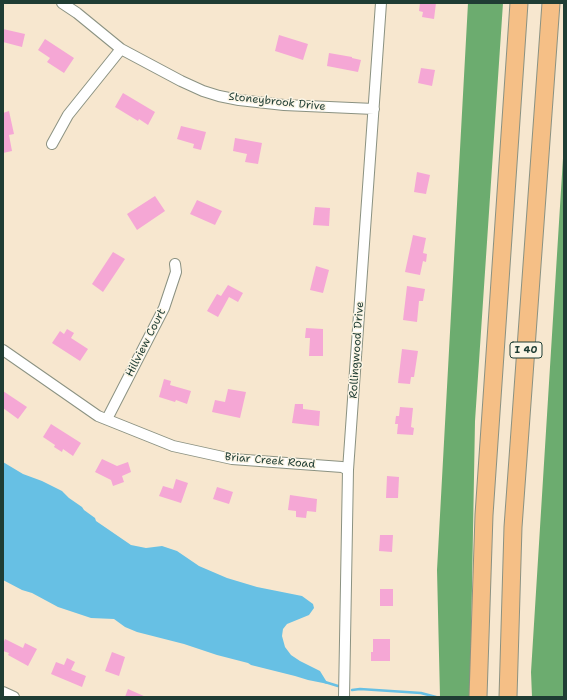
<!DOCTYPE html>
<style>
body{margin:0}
#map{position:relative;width:567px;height:700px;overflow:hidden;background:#f7e7cf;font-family:"Shantell Sans",sans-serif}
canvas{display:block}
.frame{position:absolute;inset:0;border:4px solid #1f3d34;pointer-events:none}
</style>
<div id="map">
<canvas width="567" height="700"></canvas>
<div class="frame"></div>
</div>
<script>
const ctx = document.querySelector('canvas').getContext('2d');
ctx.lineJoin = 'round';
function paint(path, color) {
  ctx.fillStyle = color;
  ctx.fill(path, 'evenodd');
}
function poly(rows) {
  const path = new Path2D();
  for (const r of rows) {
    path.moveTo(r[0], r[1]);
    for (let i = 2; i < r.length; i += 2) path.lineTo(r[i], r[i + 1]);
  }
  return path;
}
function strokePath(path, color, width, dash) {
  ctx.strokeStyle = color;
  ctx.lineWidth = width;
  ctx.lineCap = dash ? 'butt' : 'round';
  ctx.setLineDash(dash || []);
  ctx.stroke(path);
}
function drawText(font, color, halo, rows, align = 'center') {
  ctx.font = font + ' "Shantell Sans",sans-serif';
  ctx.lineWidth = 3;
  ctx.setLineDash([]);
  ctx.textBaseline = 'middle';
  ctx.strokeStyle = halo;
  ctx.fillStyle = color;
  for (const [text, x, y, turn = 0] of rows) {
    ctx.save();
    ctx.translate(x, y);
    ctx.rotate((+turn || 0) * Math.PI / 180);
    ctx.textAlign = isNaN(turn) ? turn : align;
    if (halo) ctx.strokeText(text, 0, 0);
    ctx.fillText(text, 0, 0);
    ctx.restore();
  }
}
paint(poly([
 [468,3,503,3,475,421,470,697,440,697,437,570],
 [564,142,564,697,532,697,531,672]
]), '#6cac6f');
paint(poly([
 [3,462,23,474,42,481,62,491,69,498,82,507,84,510,95,518,96,521,131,545,146,548,162,546,177,551,199,566,227,578,257,587,302,596,313,604,314,608,309,615,287,624,283,629,282,636,285,647,291,655,300,661,320,671,328,684,308,680,295,676,251,665,248,663,217,655,184,644,137,632,125,627,114,619,91,618,58,607,32,593,22,590,3,580]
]), '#67c0e4');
strokePath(poly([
 [325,682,338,686],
 [352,690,360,689,421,693,436,697]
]), '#67c0e4', 2.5);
paint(poly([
 [420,3,436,3,434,19,422,17,423,12,419,11],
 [3,29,25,34,22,47,3,42],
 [279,35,308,44,303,60,275,51],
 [45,39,74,58,64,73,47,62,50,58,38,50],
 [329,53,352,57,352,58,361,60,358,72,327,66],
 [421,68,435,70,432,86,418,83],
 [123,93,155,112,148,125,139,119,138,121,115,107],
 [9,111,14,134,9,135,12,151,3,153,3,113],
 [181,126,206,132,201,150,193,148,194,144,177,139],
 [235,138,262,143,258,164,245,162,247,154,233,151],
 [417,172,430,175,426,194,414,192],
 [155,196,165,211,137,230,127,214],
 [197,200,222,211,215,225,190,214],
 [315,207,330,208,329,226,313,225],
 [413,235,426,238,423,253,427,254,426,262,423,261,420,275,405,272],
 [113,252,125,259,103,292,92,284],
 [316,266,329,270,323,293,310,290],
 [228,285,243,293,238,302,229,297,218,317,207,311,217,294,221,296],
 [407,286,425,289,423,301,419,301,417,322,403,320],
 [306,328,323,329,323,356,309,356,310,338,305,338],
 [67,329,74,333,71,338,88,349,80,361,52,343,60,331,64,334],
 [402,349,418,351,414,377,411,377,410,384,398,383],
 [164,379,171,381,170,385,191,391,187,404,176,400,175,402,159,397],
 [228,389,246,392,240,418,212,412,215,400,225,402],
 [3,391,27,407,18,419,3,408],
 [295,404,303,404,303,409,320,411,319,426,292,423],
 [400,407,413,408,411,427,414,428,413,435,397,434,398,424,395,424,396,416,399,416],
 [51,424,81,443,73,456,63,449,62,452,54,447,55,445,43,437],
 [102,459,117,466,128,462,131,472,122,476,124,482,113,486,111,480,95,472],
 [387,476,399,477,398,498,386,498],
 [176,479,188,483,181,503,159,496,163,486,173,489],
 [217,487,233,492,229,504,213,499],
 [290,495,317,499,316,512,307,511,306,518,296,517,296,511,288,510],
 [380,535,393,535,392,552,379,551],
 [380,589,393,589,393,606,380,606],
 [5,639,23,648,25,643,37,649,28,666,8,655,9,653,3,651,3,644],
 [373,639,390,639,390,661,371,661,371,652,373,652],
 [112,652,125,657,119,676,105,671],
 [67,658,75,662,71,670,86,676,82,687,51,674,56,662,64,665],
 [128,689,146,697,125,697]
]), '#f5a7d5');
const street = poly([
 [62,3,77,13,121,49,181,81,203,91,219,96,239,100,284,105,374,109],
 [52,144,68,115,121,49],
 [3,350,98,416,173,446,232,459,342,467,348,470],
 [107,419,164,308,176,272,175,264],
 [3,692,14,697],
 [344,697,348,470,381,3]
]);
const highway = poly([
 [478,697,484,515,519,3],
 [508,697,513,527,551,3]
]);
strokePath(street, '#8b9282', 12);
strokePath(highway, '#8b9282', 19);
strokePath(street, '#fff', 10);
strokePath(highway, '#f5bf86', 17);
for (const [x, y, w] of [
 [526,350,32]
]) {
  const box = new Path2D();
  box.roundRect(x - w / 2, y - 8, w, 16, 3);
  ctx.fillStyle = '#fcf5e5';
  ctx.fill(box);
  strokePath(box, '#1f3d34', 1);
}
drawText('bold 10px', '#1f3d34', null, [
 ["I 40",526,350]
]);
drawText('11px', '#1f3d34', '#fcf5e5', [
 ["Stoneybrook Drive",277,102,6],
 ["Hillview Court",146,343,-63],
 ["Rollingwood Drive",357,350,-86],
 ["Briar Creek Road",270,461,5]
]);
</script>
